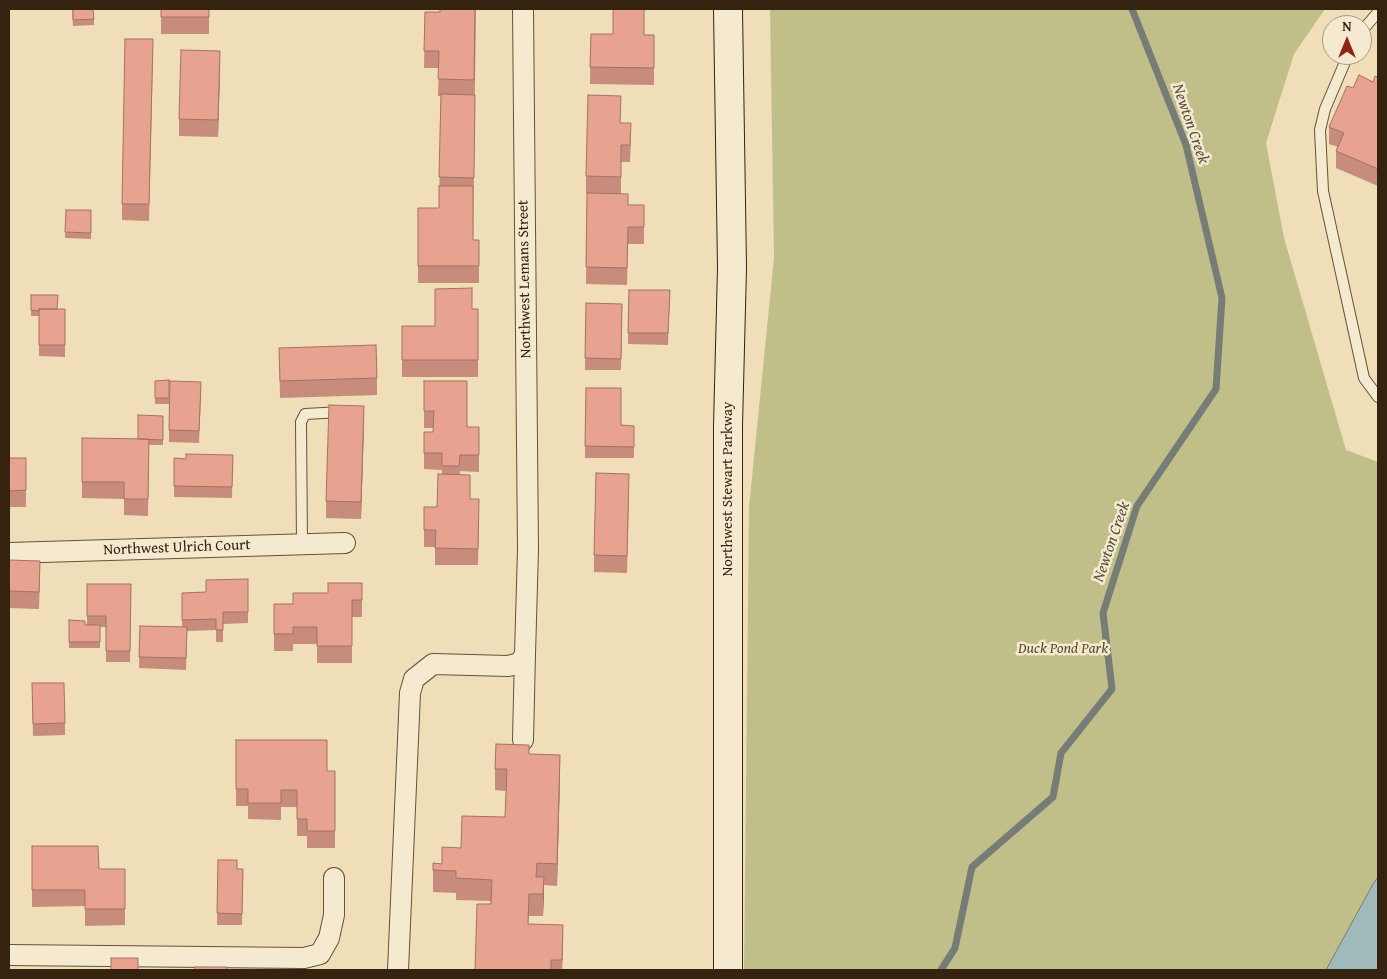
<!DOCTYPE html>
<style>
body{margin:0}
#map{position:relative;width:1387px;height:979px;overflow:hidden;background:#efdeb7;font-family:"Gentium Book Plus",serif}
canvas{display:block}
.frame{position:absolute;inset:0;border:10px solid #36230f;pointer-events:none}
.north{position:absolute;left:1322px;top:15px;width:50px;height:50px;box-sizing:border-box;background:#f5ead0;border:1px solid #a99a83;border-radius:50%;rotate:0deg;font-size:14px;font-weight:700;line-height:20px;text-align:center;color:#36230f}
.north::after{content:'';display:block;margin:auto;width:18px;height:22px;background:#8f2418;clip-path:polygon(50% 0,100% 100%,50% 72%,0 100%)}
</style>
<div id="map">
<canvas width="1387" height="979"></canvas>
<div class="frame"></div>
<div class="north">N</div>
</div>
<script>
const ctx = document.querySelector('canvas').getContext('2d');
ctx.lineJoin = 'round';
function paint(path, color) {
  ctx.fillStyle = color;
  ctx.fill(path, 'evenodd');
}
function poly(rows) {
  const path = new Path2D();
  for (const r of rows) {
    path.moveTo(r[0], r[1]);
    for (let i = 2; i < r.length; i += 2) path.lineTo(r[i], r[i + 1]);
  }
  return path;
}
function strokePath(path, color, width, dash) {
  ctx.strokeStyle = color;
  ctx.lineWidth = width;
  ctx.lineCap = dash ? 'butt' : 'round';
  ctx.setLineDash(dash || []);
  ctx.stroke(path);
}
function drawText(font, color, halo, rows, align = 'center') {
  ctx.font = font + ' "Gentium Book Plus",serif';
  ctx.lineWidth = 5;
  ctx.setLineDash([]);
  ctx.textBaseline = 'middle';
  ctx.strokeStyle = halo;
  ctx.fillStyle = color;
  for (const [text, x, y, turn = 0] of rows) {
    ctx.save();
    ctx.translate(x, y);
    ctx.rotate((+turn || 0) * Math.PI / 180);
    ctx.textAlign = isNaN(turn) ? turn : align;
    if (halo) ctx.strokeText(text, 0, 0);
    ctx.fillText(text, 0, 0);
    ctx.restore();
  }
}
paint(poly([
 [770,9,1325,9,1294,54,1266,143,1284,238,1346,450,1378,462,1378,970,744,970,749,507,774,258]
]), '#c1bf89');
const water = poly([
 [1378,877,1378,970,1326,970,1373,884,1378,877]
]);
paint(water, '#a0b9ba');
strokePath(water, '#767d76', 1);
strokePath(poly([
 [941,970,955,948,972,867,1053,797,1061,753,1112,689,1103,613,1137,506,1216,389,1222,298,1186,145,1132,9]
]), '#767d76', 7);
const lane = poly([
 [1362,31,1378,12],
 [1348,55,1325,109,1320,130,1323,191,1364,378,1378,397],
 [302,544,301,422,305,414,342,412]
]);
const street = poly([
 [9,553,345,543],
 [523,740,525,654],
 [9,955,304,958,320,954,329,938,334,915,334,878],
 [398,970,410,693,414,679,433,664,508,666,520,663,525,654,528,550,523,9]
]);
const secondary = poly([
 [728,970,728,426,732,268,728,9]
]);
strokePath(lane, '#645239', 12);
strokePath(street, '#645239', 22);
strokePath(secondary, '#36230f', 30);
strokePath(lane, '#f5ead0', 10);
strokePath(street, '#f5ead0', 20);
strokePath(secondary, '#f5ead0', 28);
paint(poly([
 [72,9,94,19,94,25,73,26],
 [161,9,209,9,209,34,161,34],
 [476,9,473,240,479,240,479,283,418,283,418,208,439,208,441,96,438,96,439,68,424,68,425,12,440,12],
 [591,34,654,35,654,85,590,84],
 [153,56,149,221,122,220,122,204],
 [220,68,218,137,179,136,179,119],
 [1378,77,1378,186,1336,168,1336,151,1338,147,1329,144,1329,127,1353,88,1373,82],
 [620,123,631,140,630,162,621,162,621,194,586,193,586,176],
 [587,193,628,205,644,205,644,244,628,244,627,285,586,284],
 [66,210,91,210,91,239,65,238],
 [629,290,670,290,668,345,628,344],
 [31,295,57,309,65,309,65,357,39,356,39,316,31,316],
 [586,303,622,304,621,370,585,370],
 [472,309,478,309,478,377,402,377,402,326,435,326],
 [279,348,377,378,377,395,280,398],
 [169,380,169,404,155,404,155,381],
 [424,381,467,427,479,427,479,472,460,471,460,474,470,499,479,516,478,565,435,565,435,547,424,547,424,507,437,507,442,474,442,470,424,469,424,432,433,432,433,428,424,428],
 [586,388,621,425,634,426,634,458,585,458],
 [201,394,199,443,169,442,169,430],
 [163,416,163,445,149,445,148,516,124,515,124,499,82,498,82,438,138,439],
 [364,423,361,519,326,518,326,501],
 [233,455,232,498,174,497,174,458,186,459],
 [9,458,26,458,26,507,9,507],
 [629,491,627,573,594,572,594,555],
 [9,560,40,578,39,609,9,608],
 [248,579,248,623,223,624,223,642,216,642,216,630,187,631,186,670,139,668,140,626,182,627,182,593,206,592],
 [362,583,362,617,352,617,352,663,317,663,317,644,293,644,293,651,274,651,274,604,293,604],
 [87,584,131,584,130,662,106,662,106,627,100,627,100,648,69,648,69,620,87,625],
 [32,683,65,723,65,735,33,736],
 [236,740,327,771,335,771,335,848,307,848,307,836,297,836,297,807,281,807,281,820,248,819,248,806,236,806],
 [529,754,560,777,557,886,544,885,543,916,529,916,528,924,563,947,562,970,475,970,491,901,456,900,456,893,433,892,433,863,442,864,461,848,505,817,506,791,495,790,495,769],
 [32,846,99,869,125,869,125,925,85,926,85,906,32,907],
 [218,860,237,869,243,869,242,925,217,925]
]), '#c78c7c');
paint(poly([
 [220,51,220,68,218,137,218,120],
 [364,406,364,423,361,519,361,502],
 [560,755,560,777,557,886,557,864],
 [544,877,544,899,543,916,543,894],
 [563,925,563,947,562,970]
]), '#a27265');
const building = poly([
 [73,9,93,9,94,19,73,20,73,9],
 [161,9,209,9,209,17,161,17,161,9],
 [440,9,475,9,474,80,438,79,439,51,424,51,425,12,440,12,440,9],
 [613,9,644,9,644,35,654,35,654,68,590,67,591,34,613,34,613,9],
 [125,39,153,39,149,204,122,204,125,39],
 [181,50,220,51,218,120,179,119,181,50],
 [1359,75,1373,82,1375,76,1378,77,1378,169,1336,151,1344,133,1329,127,1347,86,1353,88,1359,75],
 [441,94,475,95,474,178,439,177,441,94],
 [588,95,621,96,620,123,631,123,630,145,621,145,621,177,586,176,588,95],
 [439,186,473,186,473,240,479,240,479,266,418,266,418,208,439,208,439,186],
 [587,193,628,194,628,205,644,205,644,227,628,227,627,268,586,267,587,193],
 [66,210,91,210,91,233,65,232,66,210],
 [472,288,472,309,478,309,478,360,402,360,402,326,435,326,435,289,472,288],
 [629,290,670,290,668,333,628,333,629,290],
 [31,295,58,295,57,309,39,309,39,311,31,310,31,295],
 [586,303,622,304,621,359,585,358,586,303],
 [39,309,65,309,65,345,39,345,39,309],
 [376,345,377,378,280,381,279,348,376,345],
 [169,380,169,398,155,398,155,381,169,380],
 [170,381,201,382,199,431,169,430,170,381],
 [424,381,467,381,467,427,479,427,479,455,460,455,459,466,442,466,442,453,424,453,424,432,433,432,434,411,424,411,424,381],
 [586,388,621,388,621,425,634,426,634,447,585,446,586,388],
 [329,405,364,406,361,502,326,501,329,405],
 [138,415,163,416,163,440,138,439,138,415],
 [82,438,149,439,148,499,124,499,124,482,82,482,82,438],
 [186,454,233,455,232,487,174,486,174,458,186,459,186,454],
 [9,458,26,458,26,490,9,491,9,458],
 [596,473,629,474,627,556,594,555,596,473],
 [438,474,470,475,470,499,479,499,478,549,435,548,436,530,424,530,424,507,437,507,438,474],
 [9,560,40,561,39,592,9,591,9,560],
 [248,579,248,612,223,612,223,630,216,630,216,619,182,620,182,593,206,592,206,580,248,579],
 [328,583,362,583,362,600,352,600,352,646,317,646,317,627,293,627,293,634,274,634,274,604,293,604,293,593,328,593,328,583],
 [87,584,131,584,130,651,106,651,106,616,87,616,87,584],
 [69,620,85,621,85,625,100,625,100,642,69,642,69,620],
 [140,626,187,627,186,658,139,657,140,626],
 [32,683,64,683,65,723,33,724,32,683],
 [236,740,327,740,327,771,335,771,335,831,307,831,307,819,297,819,297,790,281,790,281,803,248,803,248,789,236,789,236,740],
 [496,744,529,745,529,754,560,755,557,864,537,863,536,877,544,877,543,894,529,894,528,924,563,925,562,960,551,960,551,970,475,970,477,904,491,904,492,880,456,878,456,871,433,870,433,863,442,864,442,847,461,848,462,816,505,817,507,769,495,769,496,744],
 [32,846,98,846,99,869,125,869,125,909,85,909,85,890,32,890,32,846],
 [218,860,237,860,237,869,243,869,242,914,217,913,218,860],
 [111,958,138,958,138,970,111,970,111,958],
 [195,967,227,967,227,970,195,970,195,967]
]);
paint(building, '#e7a390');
strokePath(building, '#a27265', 1);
drawText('15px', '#36230f', '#f5ead0', [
 ["Northwest Lemans Street",525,279,-91],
 ["Northwest Stewart Parkway",728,489,-90],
 ["Northwest Ulrich Court",177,548,-2]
]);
drawText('italic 15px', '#594a2e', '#f5ead0', [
 ["Duck Pond Park",1063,649]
]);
drawText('italic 16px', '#565042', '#f5ead0', [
 ["Newton Creek",1190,124,71],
 ["Newton Creek",1112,542,-71]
]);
</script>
